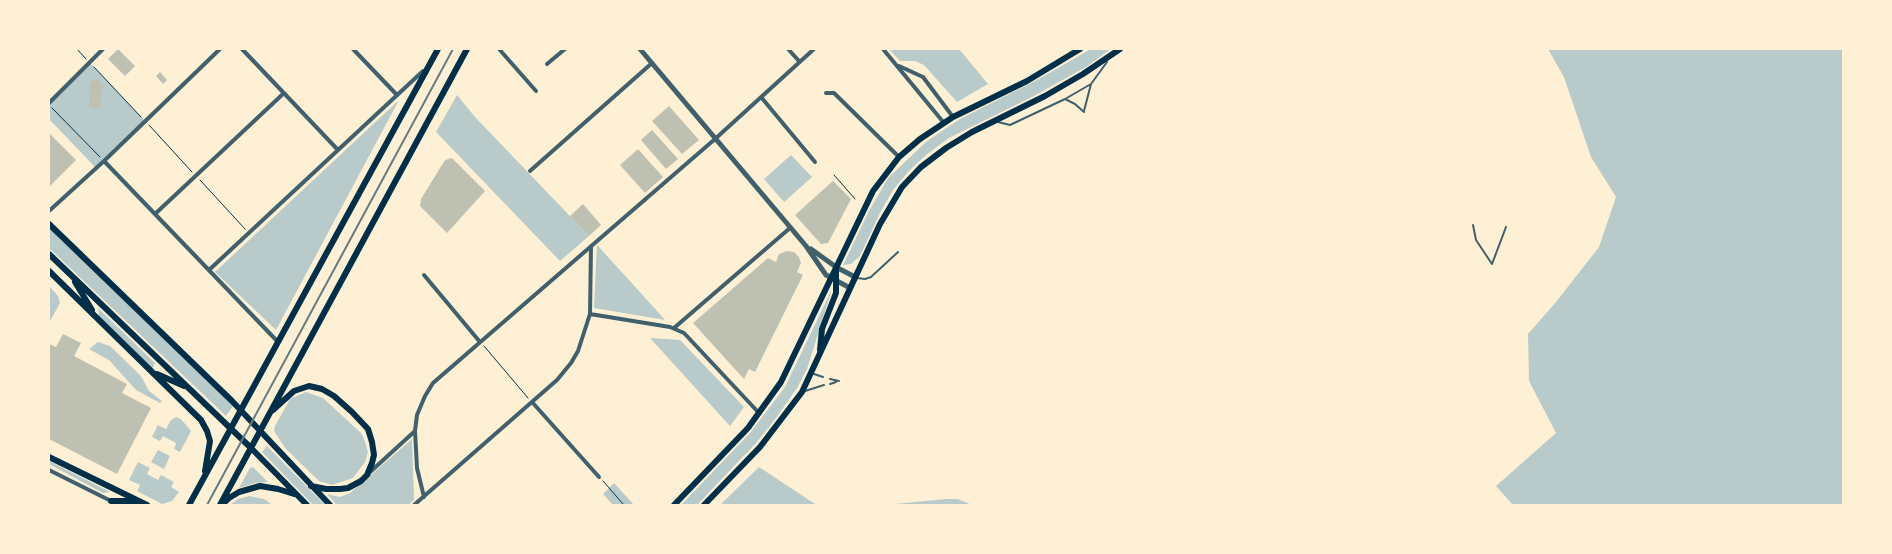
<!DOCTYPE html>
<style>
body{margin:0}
#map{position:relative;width:1892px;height:554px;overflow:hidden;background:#fdf0d5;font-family:"Archivo Narrow",sans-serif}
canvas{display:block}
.frame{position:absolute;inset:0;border:50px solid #fdf0d5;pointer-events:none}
</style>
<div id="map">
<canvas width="1892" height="554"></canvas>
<div class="frame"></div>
</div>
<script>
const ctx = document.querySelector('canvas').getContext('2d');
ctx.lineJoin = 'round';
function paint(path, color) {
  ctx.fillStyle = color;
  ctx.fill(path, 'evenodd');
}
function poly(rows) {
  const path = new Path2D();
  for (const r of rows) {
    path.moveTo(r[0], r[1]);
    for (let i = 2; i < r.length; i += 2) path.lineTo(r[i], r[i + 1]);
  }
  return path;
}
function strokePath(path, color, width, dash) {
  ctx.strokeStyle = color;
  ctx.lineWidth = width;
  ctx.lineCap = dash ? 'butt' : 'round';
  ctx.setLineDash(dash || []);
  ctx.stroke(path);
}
paint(poly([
 [889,49,959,49,988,84,957,102,924,65,915,61,900,61],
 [1091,49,1111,49,1086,67,1032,97,949,138,926,155,908,172,893,190,880,213,860,256,851,264,843,265,869,211,888,178,927,141,960,119,1037,80],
 [1548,49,1843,49,1843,505,1513,505,1496,486,1556,433,1529,381,1528,334,1556,302,1599,247,1616,197,1591,157,1564,77],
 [89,62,145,121,96,168,49,119,49,100],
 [457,95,475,117,589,236,560,261,436,132],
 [399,100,276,330,215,272],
 [791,155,812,177,784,202,764,179],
 [49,228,233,406,226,416,49,248],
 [597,245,639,291,665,320,594,308],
 [49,286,58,296,60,303,50,321,49,318],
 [832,289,807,369,797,388,776,418,757,442,697,505,681,505,750,433,785,387],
 [98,308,155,363,152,369,99,316],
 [650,338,680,340,744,407,730,426],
 [98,342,110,346,141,376,149,391,162,401,160,403,136,390,109,360,89,349],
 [306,392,323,398,361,433,364,439,368,452,365,462,353,478,332,485,319,481,286,449,274,431,275,426,290,399],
 [176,417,181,419,191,431,180,452,174,449,176,443,163,436,160,441,152,437,158,425,166,429,171,420],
 [412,439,414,500,408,505,337,505,327,494,340,497,350,493],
 [267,446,325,505,313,505,262,452],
 [158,450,170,456,164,469,151,462],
 [49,461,110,492,103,493,49,464],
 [138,462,150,468,147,474,158,480,161,475,174,482,171,487,179,492,172,501,162,504,137,491,140,485,129,480],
 [253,467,268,482,256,483,239,488,250,468],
 [759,467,815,504,817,505,720,505],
 [614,483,634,505,613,505,603,494],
 [249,496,264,499,273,505,230,505,238,499],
 [946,499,958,499,972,505,884,505]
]), '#b9caca');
paint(poly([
 [118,49,135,66,125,76,108,59],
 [160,72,167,80,163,84,156,76],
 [97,78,104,87,102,89,100,108,89,107,90,83],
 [669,106,699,140,682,154,652,121],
 [652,130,678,159,666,169,641,140],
 [49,133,76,160,49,187],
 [638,149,663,177,645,193,620,165],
 [452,158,485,191,447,233,420,206,421,199,445,160],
 [833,181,851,199,828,243,821,244,795,215],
 [583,204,601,225,589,236,570,216],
 [787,251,794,252,799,257,801,263,797,272,803,275,755,372,749,369,744,379,693,323,768,258,776,262,779,254],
 [63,334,81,343,74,356,127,384,122,393,151,408,117,474,49,439,49,344,56,347]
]), '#bec0b2');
strokePath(poly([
 [77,49,86,59],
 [94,67,141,117],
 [52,108,100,157],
 [149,125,192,172],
 [834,175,855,199],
 [200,180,245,229],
 [484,346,528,398],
 [603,481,624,505]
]), '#003049', 1);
strokePath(poly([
 [1065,99,1091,84],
 [1084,111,1091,84,1107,62],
 [998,122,1010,125,1065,99,1075,104,1084,112],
 [1473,225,1476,240,1492,264],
 [1492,264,1506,227],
 [857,278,865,279,871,277,898,252],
 [811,373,823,377],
 [830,379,839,381],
 [830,384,836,382],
 [805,391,824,385]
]), '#3f606c', 2);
strokePath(poly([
 [242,49,338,150],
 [353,49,397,95],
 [499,49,536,91],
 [788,49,799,61],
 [883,49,944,123],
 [547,64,565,49],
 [899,66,923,77,953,117],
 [826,93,834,93,899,157],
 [761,97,815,162],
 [49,103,103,49],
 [104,161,278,342],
 [530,171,652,63],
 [49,211,104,161,220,49],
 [155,214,284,93],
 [209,270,423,71],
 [424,275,480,342],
 [590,314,670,327,684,333,759,413],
 [674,328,790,228],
 [532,402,599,477],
 [49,470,119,505],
 [369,473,415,431],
 [424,497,417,468,415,431,417,415,425,396,433,383,715,139,814,49],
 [414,505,557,380,571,363,578,351,590,314,591,246]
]), '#3f606c', 4);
strokePath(poly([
 [640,49,806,246,826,275,850,288],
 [811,249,836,267,855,277]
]), '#3f606c', 5);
strokePath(poly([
 [49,224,232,401,330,505],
 [49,254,250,447,307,505],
 [49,271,201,420,207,431,210,441,205,471],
 [75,282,92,310],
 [820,350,822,329,836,293,836,268],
 [157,374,184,386],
 [273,410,294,391,309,386,322,389,334,396,352,412,368,429,372,442,374,455,372,463,367,475,361,481,348,488,340,489,326,489,311,486],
 [49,457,147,505],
 [111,501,137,501],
 [223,504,229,498,239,492,260,486,278,489,294,494],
 [189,505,438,49],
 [220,505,467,49],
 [674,505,748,428,781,382,873,191,899,157,920,139,953,117,1027,81,1080,49],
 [704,505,760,447,802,392,880,224,902,187,921,167,946,148,972,132,1045,96,1083,74,1120,49]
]), '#003049', 6);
strokePath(poly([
 [207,505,453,49]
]), '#657d81', 2);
</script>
